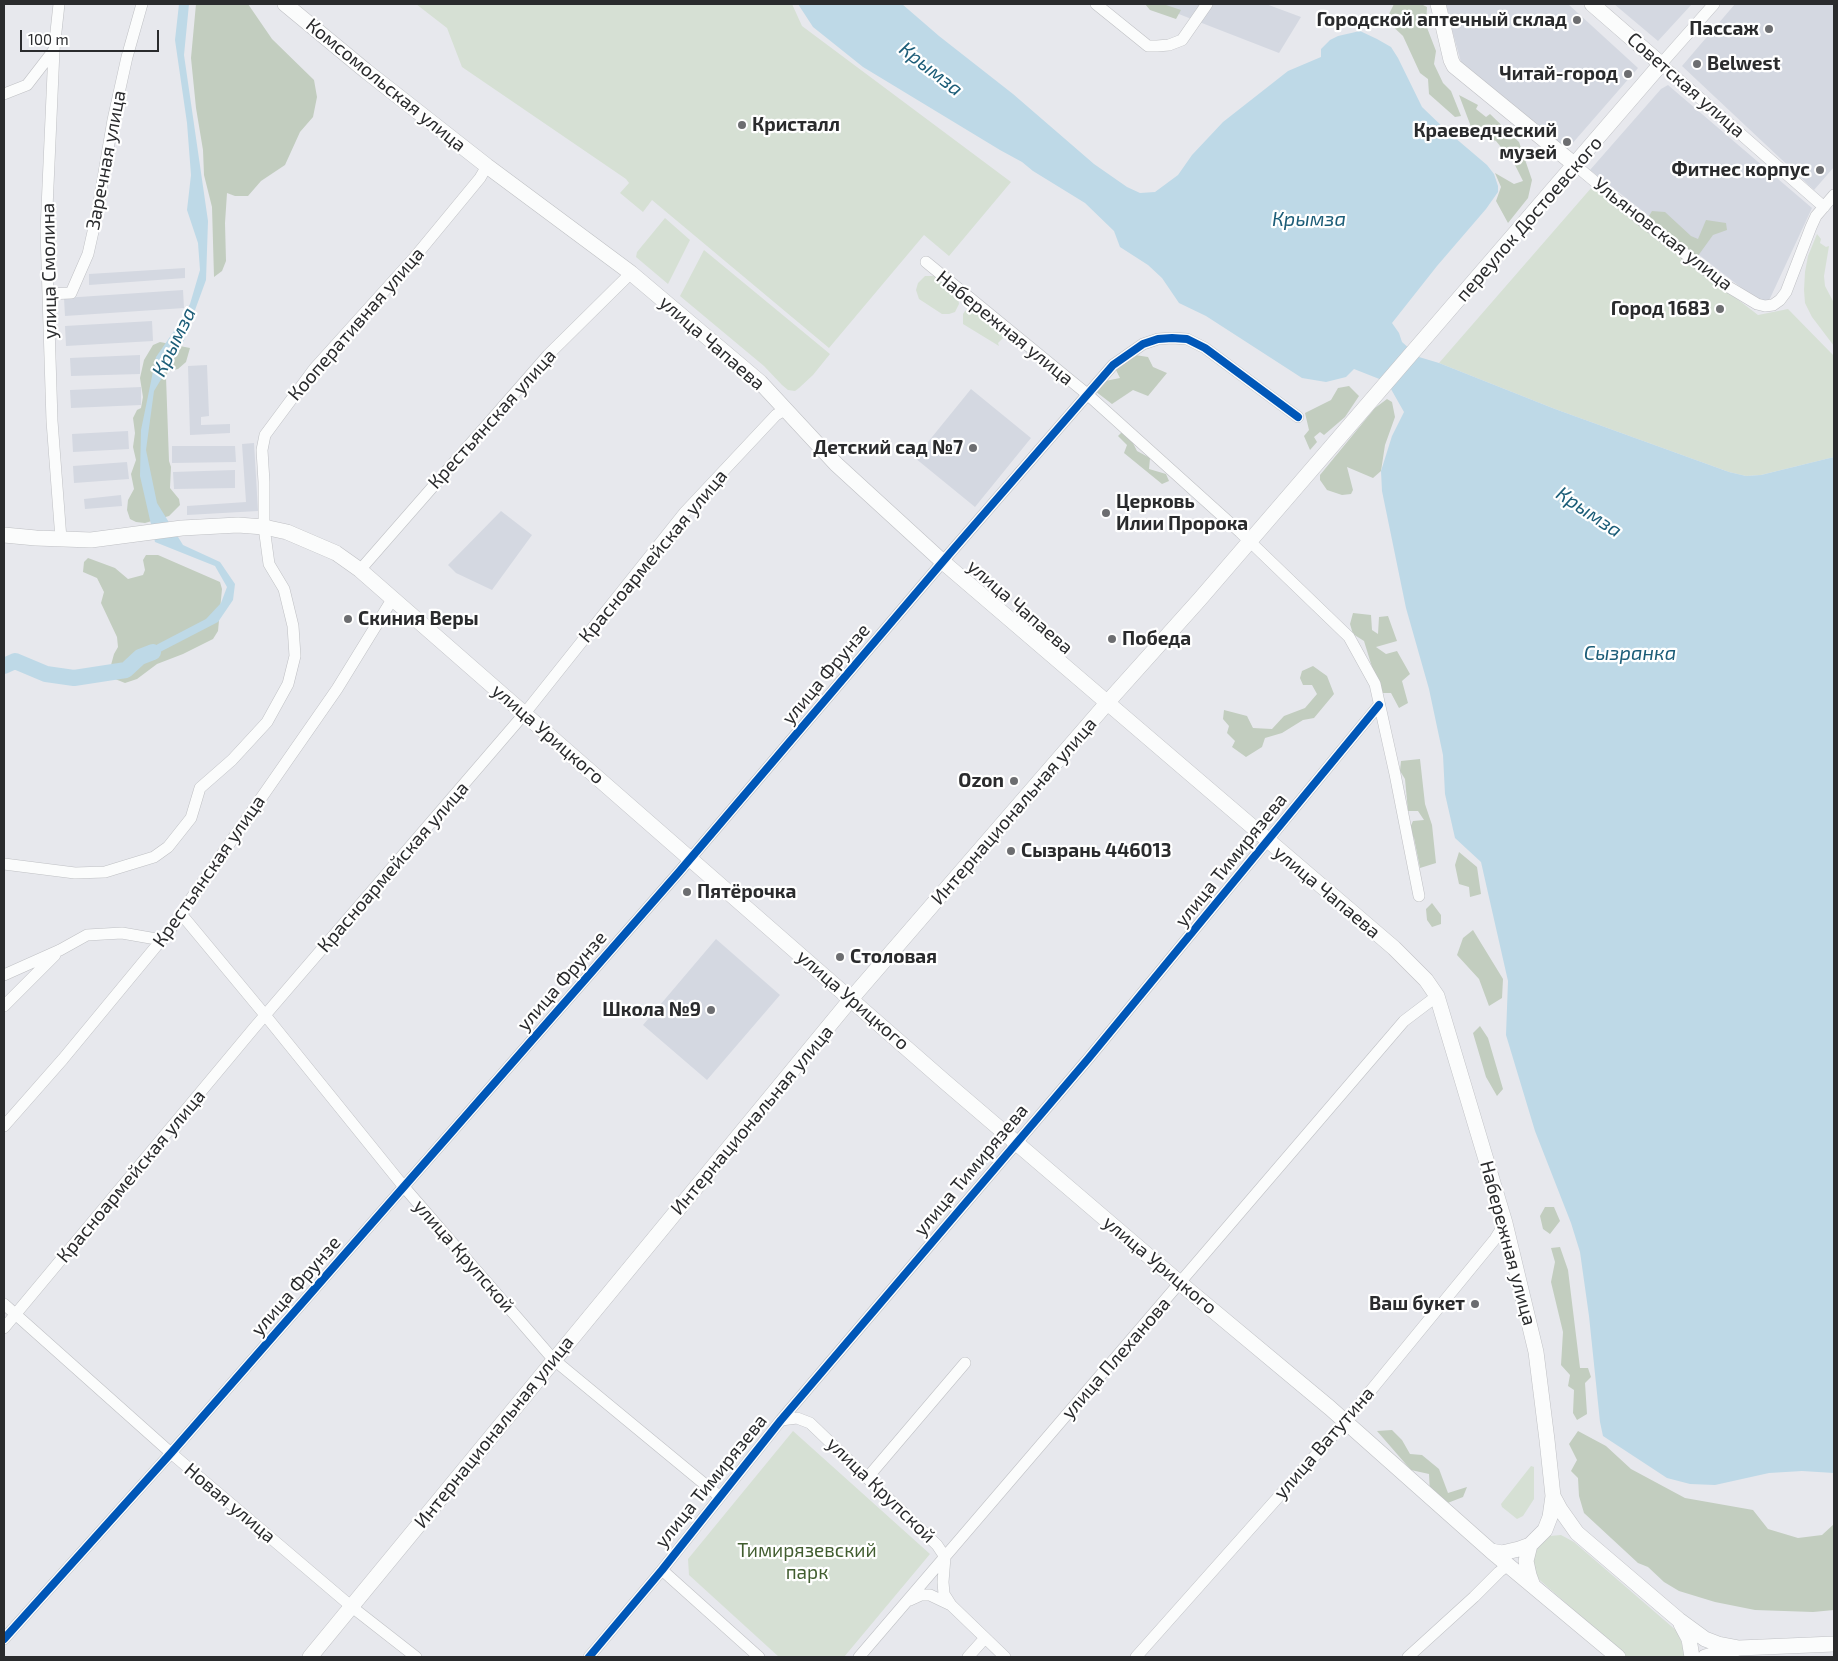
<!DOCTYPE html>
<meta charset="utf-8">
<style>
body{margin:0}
#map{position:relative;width:1838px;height:1661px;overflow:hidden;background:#e7e8ed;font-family:"Exo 2",sans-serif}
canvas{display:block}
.frame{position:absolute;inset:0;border:5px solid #2a2b2d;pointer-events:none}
.scale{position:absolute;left:20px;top:30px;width:139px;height:22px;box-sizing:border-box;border:2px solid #2a2b2d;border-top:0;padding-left:6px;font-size:15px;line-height:18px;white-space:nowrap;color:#2a2b2d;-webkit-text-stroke:4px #fff;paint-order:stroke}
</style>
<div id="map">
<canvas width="1838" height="1661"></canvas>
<div class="frame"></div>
<div class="scale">100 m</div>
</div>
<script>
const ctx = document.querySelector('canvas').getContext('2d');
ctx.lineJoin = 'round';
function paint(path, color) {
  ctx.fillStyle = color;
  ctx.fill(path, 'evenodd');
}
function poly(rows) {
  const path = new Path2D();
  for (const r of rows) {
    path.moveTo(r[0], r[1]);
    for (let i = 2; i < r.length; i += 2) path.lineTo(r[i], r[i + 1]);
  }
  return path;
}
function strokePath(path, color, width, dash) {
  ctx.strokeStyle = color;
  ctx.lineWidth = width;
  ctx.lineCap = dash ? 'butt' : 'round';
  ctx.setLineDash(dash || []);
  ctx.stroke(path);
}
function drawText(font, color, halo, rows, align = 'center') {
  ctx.font = font + ' "Exo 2",sans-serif';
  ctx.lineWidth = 4.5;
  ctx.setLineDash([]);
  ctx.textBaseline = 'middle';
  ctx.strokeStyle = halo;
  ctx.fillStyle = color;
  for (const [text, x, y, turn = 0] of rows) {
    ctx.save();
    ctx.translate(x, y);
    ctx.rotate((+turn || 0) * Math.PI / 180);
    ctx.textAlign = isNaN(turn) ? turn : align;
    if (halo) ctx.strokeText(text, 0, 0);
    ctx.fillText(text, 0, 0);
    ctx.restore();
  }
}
paint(poly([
 [1153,4,1266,4,1301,17,1279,53],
 [1445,4,1568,4,1638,68,1564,153,1462,66],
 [1614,4,1692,4,1658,41],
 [1735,4,1834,4,1834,167,1814,190,1682,66],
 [1668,85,1812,208,1766,307,1590,170,1661,89],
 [185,268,185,278,89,285,89,274],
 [183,290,184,308,65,316,64,298],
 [152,321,153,341,66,346,65,326],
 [140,355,140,374,71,376,70,358],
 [207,365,209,416,201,417,201,425,230,424,230,433,190,435,188,366],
 [141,387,141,405,71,408,70,390],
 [971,389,1031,438,975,507,915,458],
 [128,431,129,449,73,452,72,434],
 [254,443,258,511,187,515,187,506,246,502,242,444],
 [172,446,235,446,236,462,172,463],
 [127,462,129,479,74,483,73,466],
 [235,470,235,488,174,489,173,472],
 [121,495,122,506,85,509,84,499],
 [501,511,532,535,492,590,456,573,448,565],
 [716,939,780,995,707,1080,643,1025]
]), '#d4d8e1');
paint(poly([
 [416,4,792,4,802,26,1011,182,949,256,924,235,829,348,652,200,643,212,620,193,629,183,626,179,462,67,447,28],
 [1592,187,1758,315,1788,309,1834,356,1834,457,1761,475,1746,476,1729,472,1555,409,1439,363],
 [665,218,690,240,668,284,636,257,637,252],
 [1817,234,1821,239,1820,243,1826,247,1829,246,1824,276,1825,286,1834,303,1834,346,1812,317,1805,303,1804,290,1805,272,1808,256],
 [704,250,830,354,813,375,799,388,795,391,788,390,782,385,764,366,680,296],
 [925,276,936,276,955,292,958,298,959,304,955,312,949,314,942,314,919,299,916,290,918,283],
 [971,309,978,311,1006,334,1005,338,1003,338,998,343,999,346,963,324,963,314,965,311],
 [793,1431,930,1554,844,1657,779,1657,689,1575,688,1559],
 [1531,1466,1534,1467,1534,1499,1523,1516,1517,1519,1502,1507,1501,1504],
 [1561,1535,1574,1542,1678,1632,1686,1657,1627,1657,1534,1575,1533,1572,1534,1551,1550,1536]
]), '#d6e0d4');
paint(poly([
 [196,4,248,4,272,39,314,80,317,97,313,117,300,132,285,165,261,181,248,196,235,196,227,193,225,223,226,261,222,271,214,277,212,207,204,175,203,150,196,108,191,58],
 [1145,4,1163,4,1181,10,1176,19,1150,10],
 [1394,4,1421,4,1427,7,1426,25,1436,51,1434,64,1443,83,1451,91,1461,116,1455,117,1429,94,1428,79,1420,73,1403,36,1386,20],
 [1459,95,1478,105,1476,109,1486,117,1490,114,1519,142,1532,180,1528,198,1508,223,1496,201,1501,187,1495,173,1514,184,1523,181,1514,163,1496,141,1473,132],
 [1652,211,1665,212,1691,236,1698,239,1706,220,1726,223,1727,230,1713,235,1695,260,1652,224,1649,216],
 [160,342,190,348,186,362,178,369,168,371,166,377,169,461,171,467,170,488,179,499,180,505,169,516,145,523,136,522,130,519,127,510,128,500,134,489,131,474,136,460,133,447,135,433,133,418,137,410,141,408,143,397,140,378,144,360,153,345],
 [1135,355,1148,357,1153,367,1167,373,1148,396,1133,390,1112,404,1095,391,1105,381,1120,378,1115,368],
 [1349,386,1359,396,1345,417,1324,435,1320,432,1314,437,1317,442,1310,450,1304,436,1309,430,1305,413,1331,400,1338,388],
 [1387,399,1392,402,1395,417,1385,445,1381,471,1373,478,1347,467,1353,490,1351,494,1342,495,1327,490,1320,480,1320,475,1375,408],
 [1122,432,1132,441,1137,451,1150,458,1149,469,1166,474,1169,481,1162,484,1124,453,1127,445,1118,436],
 [146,555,158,555,220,582,222,589,218,631,213,639,183,654,157,664,137,679,125,683,115,679,111,665,114,654,118,647,117,637,101,603,104,592,97,578,83,572,84,562,88,558,115,568,128,579,143,575,145,570,143,560],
 [1353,613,1371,615,1372,630,1378,634,1379,617,1388,616,1397,641,1376,647,1386,654,1397,651,1410,674,1402,681,1408,703,1399,708,1391,693,1380,693,1364,641,1353,634,1350,624],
 [1313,666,1327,676,1334,694,1314,718,1303,720,1282,733,1265,738,1262,747,1246,757,1232,747,1235,741,1227,733,1229,726,1223,719,1224,710,1247,716,1253,728,1272,729,1284,716,1305,708,1317,694,1312,685,1303,685,1300,678,1302,671],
 [1420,759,1425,804,1432,825,1436,863,1420,868,1414,838,1409,830,1413,821,1424,820,1418,811,1408,811,1405,779,1400,771,1401,761],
 [1459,852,1477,867,1481,894,1470,897,1469,887,1459,884,1455,865],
 [1432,903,1441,915,1441,924,1432,927,1427,920,1426,909],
 [1473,930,1503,979,1502,998,1489,1006,1479,979,1457,955,1463,938],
 [1480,1026,1488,1038,1503,1089,1497,1096,1486,1077,1473,1033],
 [1545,1207,1554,1207,1560,1221,1550,1234,1543,1229,1540,1216],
 [1560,1247,1568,1270,1580,1368,1588,1368,1591,1377,1585,1383,1587,1414,1577,1420,1573,1413,1574,1390,1568,1386,1570,1375,1561,1365,1563,1332,1551,1282,1555,1262,1551,1248],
 [1392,1430,1402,1440,1410,1454,1422,1455,1439,1469,1448,1493,1467,1487,1463,1497,1445,1504,1430,1493,1429,1474,1411,1470,1377,1431],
 [1578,1431,1606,1446,1631,1469,1685,1498,1753,1510,1768,1529,1798,1538,1822,1535,1834,1524,1834,1610,1813,1612,1755,1610,1715,1602,1679,1591,1664,1582,1648,1567,1638,1563,1584,1513,1579,1496,1578,1478,1571,1471,1577,1460,1569,1444]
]), '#c2cdbf');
paint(poly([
 [179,4,189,4,184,55,208,221,206,280,183,343,154,391,146,450,157,503,183,545,220,562,235,584,233,600,218,622,162,651,139,666,134,660,158,644,206,619,221,603,227,587,215,566,155,542,140,476,141,430,156,357,174,331,190,304,200,270,198,243,187,210,191,175,187,123,175,40],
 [798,4,902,4,939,36,1013,94,1094,164,1127,187,1140,193,1155,192,1178,175,1192,155,1223,122,1288,71,1321,57,1321,49,1330,40,1338,36,1360,31,1377,39,1391,47,1398,58,1422,107,1447,131,1487,165,1494,174,1498,186,1498,192,1486,209,1437,266,1392,323,1399,333,1402,342,1419,357,1439,363,1555,409,1729,472,1746,476,1761,475,1834,457,1834,1473,1802,1471,1769,1473,1715,1485,1690,1484,1667,1478,1603,1436,1600,1422,1589,1316,1580,1252,1571,1223,1535,1131,1506,1035,1508,981,1481,862,1455,838,1445,794,1443,755,1429,689,1406,608,1382,491,1381,471,1392,436,1404,412,1387,382,1354,369,1346,377,1326,382,1302,378,1206,316,1179,303,1162,278,1148,265,1120,247,1114,231,1085,203,1033,171,1022,162,1000,150,863,67,813,27]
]), '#bed9e7');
strokePath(poly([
 [4,666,15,661,46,674,74,678,126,670,140,657,153,652]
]), '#bed9e7', 16);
const minor = poly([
 [59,4,54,50,46,231,52,421,61,539],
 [1096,4,1148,46,1157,46,1169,45,1182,40,1207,4],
 [1714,4,1661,64,1824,207],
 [4,94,27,85,54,50],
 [1575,165,1636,216,1727,286,1757,304,1765,306,1773,305,1780,300,1786,292,1811,227,1816,216,1834,195],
 [926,262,1087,394,1240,532,1349,637,1375,684,1395,774,1419,896],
 [48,294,71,293,88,254,97,214,113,120,127,57,142,4],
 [360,570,548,355,631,273],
 [4,864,75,873,105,872,154,857,168,847,191,818,200,788,232,760,267,722,288,684,295,656,293,626,284,589,269,564,264,527,264,482,262,450,265,435,314,369,414,258,480,178,487,166],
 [182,915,265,1015,404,1187,553,1359,719,1496],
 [4,975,60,950,87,935,122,933,162,940],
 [4,1006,55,955],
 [4,1126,63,1059,182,915,186,906,337,689,393,598],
 [4,1304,171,1453,352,1607,416,1657],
 [4,1328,254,1028,525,713,685,512,776,415,786,409],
 [781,1420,797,1418,810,1423,937,1545,945,1557,943,1582,944,1594,951,1605,1005,1657],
 [868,1477,965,1363],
 [662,1570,759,1657],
 [910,1600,921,1595,930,1595,951,1605],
 [4,1639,171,1453,679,872,951,552,1113,365,1143,344,1158,339,1172,338,1187,339,1205,348,1298,417],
 [589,1657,662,1570,781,1420,1088,1059,1379,705],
 [859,1657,1404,1021,1437,996],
 [968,1657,985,1638],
 [1136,1657,1345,1422,1495,1239,1505,1223],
 [1408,1657,1474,1597,1499,1572,1508,1565]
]);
const major = poly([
 [285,4,366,71,487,166,631,273,760,382,836,464,943,562,1394,948,1426,980,1437,996,1505,1223,1536,1352,1547,1440,1553,1496,1550,1517,1545,1530,1530,1545,1519,1549,1502,1553,1491,1551],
 [1438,4,1451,60,1454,66,1575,165],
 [4,535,36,538,91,540,182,528,238,525,264,527,287,532,336,553,360,570,944,1081,1180,1283,1330,1408,1491,1551,1618,1657],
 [1553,1496,1560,1509,1577,1533,1679,1620,1705,1639,1718,1644,1739,1648],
 [1530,1545,1526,1561,1529,1575,1533,1586],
 [1681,1624,1689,1639,1692,1657],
 [310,1657,851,999,1114,695,1200,599,1661,64,1592,4],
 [1705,1657,1739,1648,1834,1644]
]);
strokePath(minor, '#bfc0c4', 12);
strokePath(major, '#bfc0c4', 16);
strokePath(minor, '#fbfcfc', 11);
strokePath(major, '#fbfcfc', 15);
strokePath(poly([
 [4,1639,171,1453,679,872,951,552,1113,365,1143,344,1158,339,1172,338,1187,339,1205,348,1298,417],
 [589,1657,662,1570,781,1420,1088,1059,1379,705]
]), '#0057b8', 8);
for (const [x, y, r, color] of [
 [1577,20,5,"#6c6d70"],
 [1769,29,5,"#6c6d70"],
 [1697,64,5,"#6c6d70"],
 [1628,74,5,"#6c6d70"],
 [742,125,5,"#6c6d70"],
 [1567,142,5,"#6c6d70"],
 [1820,170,5,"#6c6d70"],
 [1720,309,5,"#6c6d70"],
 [973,448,5,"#6c6d70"],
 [1106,513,5,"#6c6d70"],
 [348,619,5,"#6c6d70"],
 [1112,639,5,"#6c6d70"],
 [1014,781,5,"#6c6d70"],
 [1011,851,5,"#6c6d70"],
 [687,892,5,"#6c6d70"],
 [840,957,5,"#6c6d70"],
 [711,1010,5,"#6c6d70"],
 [1475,1304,5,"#6c6d70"]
]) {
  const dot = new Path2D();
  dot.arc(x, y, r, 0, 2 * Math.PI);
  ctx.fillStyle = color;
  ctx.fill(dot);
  strokePath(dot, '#fff', 2);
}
drawText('bold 19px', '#2a2b2d', '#fff', [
 ["Городской аптечный склад",1567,20],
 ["Пассаж",1759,29],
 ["Belwest",1707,64,"left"],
 ["Читай-город",1618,74],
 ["Кристалл",752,125,"left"],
 ["Краеведческий",1557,131],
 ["музей",1557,153],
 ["Фитнес корпус",1810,170],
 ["Город 1683",1710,309],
 ["Детский сад №7",963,448],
 ["Церковь",1116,502,"left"],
 ["Илии Пророка",1116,524,"left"],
 ["Скиния Веры",358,619,"left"],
 ["Победа",1122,639,"left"],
 ["Ozon",1004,781],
 ["Сызрань 446013",1021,851,"left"],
 ["Пятёрочка",697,892,"left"],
 ["Столовая",850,957,"left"],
 ["Школа №9",701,1010],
 ["Ваш букет",1465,1304]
], 'right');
drawText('19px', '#2a2b2d', '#fff', [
 ["Комсомольская улица",386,85,39],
 ["Советская улица",1686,85,41],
 ["Заречная улица",106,160,-79],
 ["переулок Достоевского",1529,219,-49],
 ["Ульяновская улица",1663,234,38],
 ["улица Смолина",49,271,-91],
 ["Кооперативная улица",356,324,-49],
 ["Набережная улица",1005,328,39],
 ["улица Чапаева",712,343,41],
 ["Крестьянская улица",492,419,-48],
 ["Красноармейская улица",653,556,-50],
 ["улица Чапаева",1020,607,41],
 ["улица Фрунзе",826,674,-50],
 ["улица Урицкого",548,734,41],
 ["Интернациональная улица",1014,811,-49],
 ["улица Тимирязева",1231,860,-51],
 ["Красноармейская улица",393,867,-49],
 ["Крестьянская улица",209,871,-55],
 ["улица Чапаева",1327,892,40],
 ["улица Фрунзе",562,981,-49],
 ["улица Урицкого",853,1000,41],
 ["Интернациональная улица",752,1120,-50],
 ["улица Тимирязева",971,1170,-50],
 ["Красноармейская улица",131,1176,-50],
 ["Набережная улица",1508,1243,75],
 ["улица Крупской",464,1256,49],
 ["улица Урицкого",1160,1265,40],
 ["улица Фрунзе",296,1286,-49],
 ["улица Плеханова",1116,1358,-49],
 ["Интернациональная улица",494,1432,-51],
 ["улица Ватутина",1324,1443,-49],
 ["улица Тимирязева",711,1481,-51],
 ["улица Крупской",881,1490,44],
 ["Новая улица",230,1503,40]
]);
drawText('19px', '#415d2f', '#fff', [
 ["Тимирязевский",807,1551],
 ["парк",807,1573]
]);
drawText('italic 20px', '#1c5d78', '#fff', [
 ["Крымза",931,69,38],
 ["Крымза",1309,219],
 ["Крымза",174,342,-64],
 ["Крымза",1589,512,34],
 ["Сызранка",1630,653]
]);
</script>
